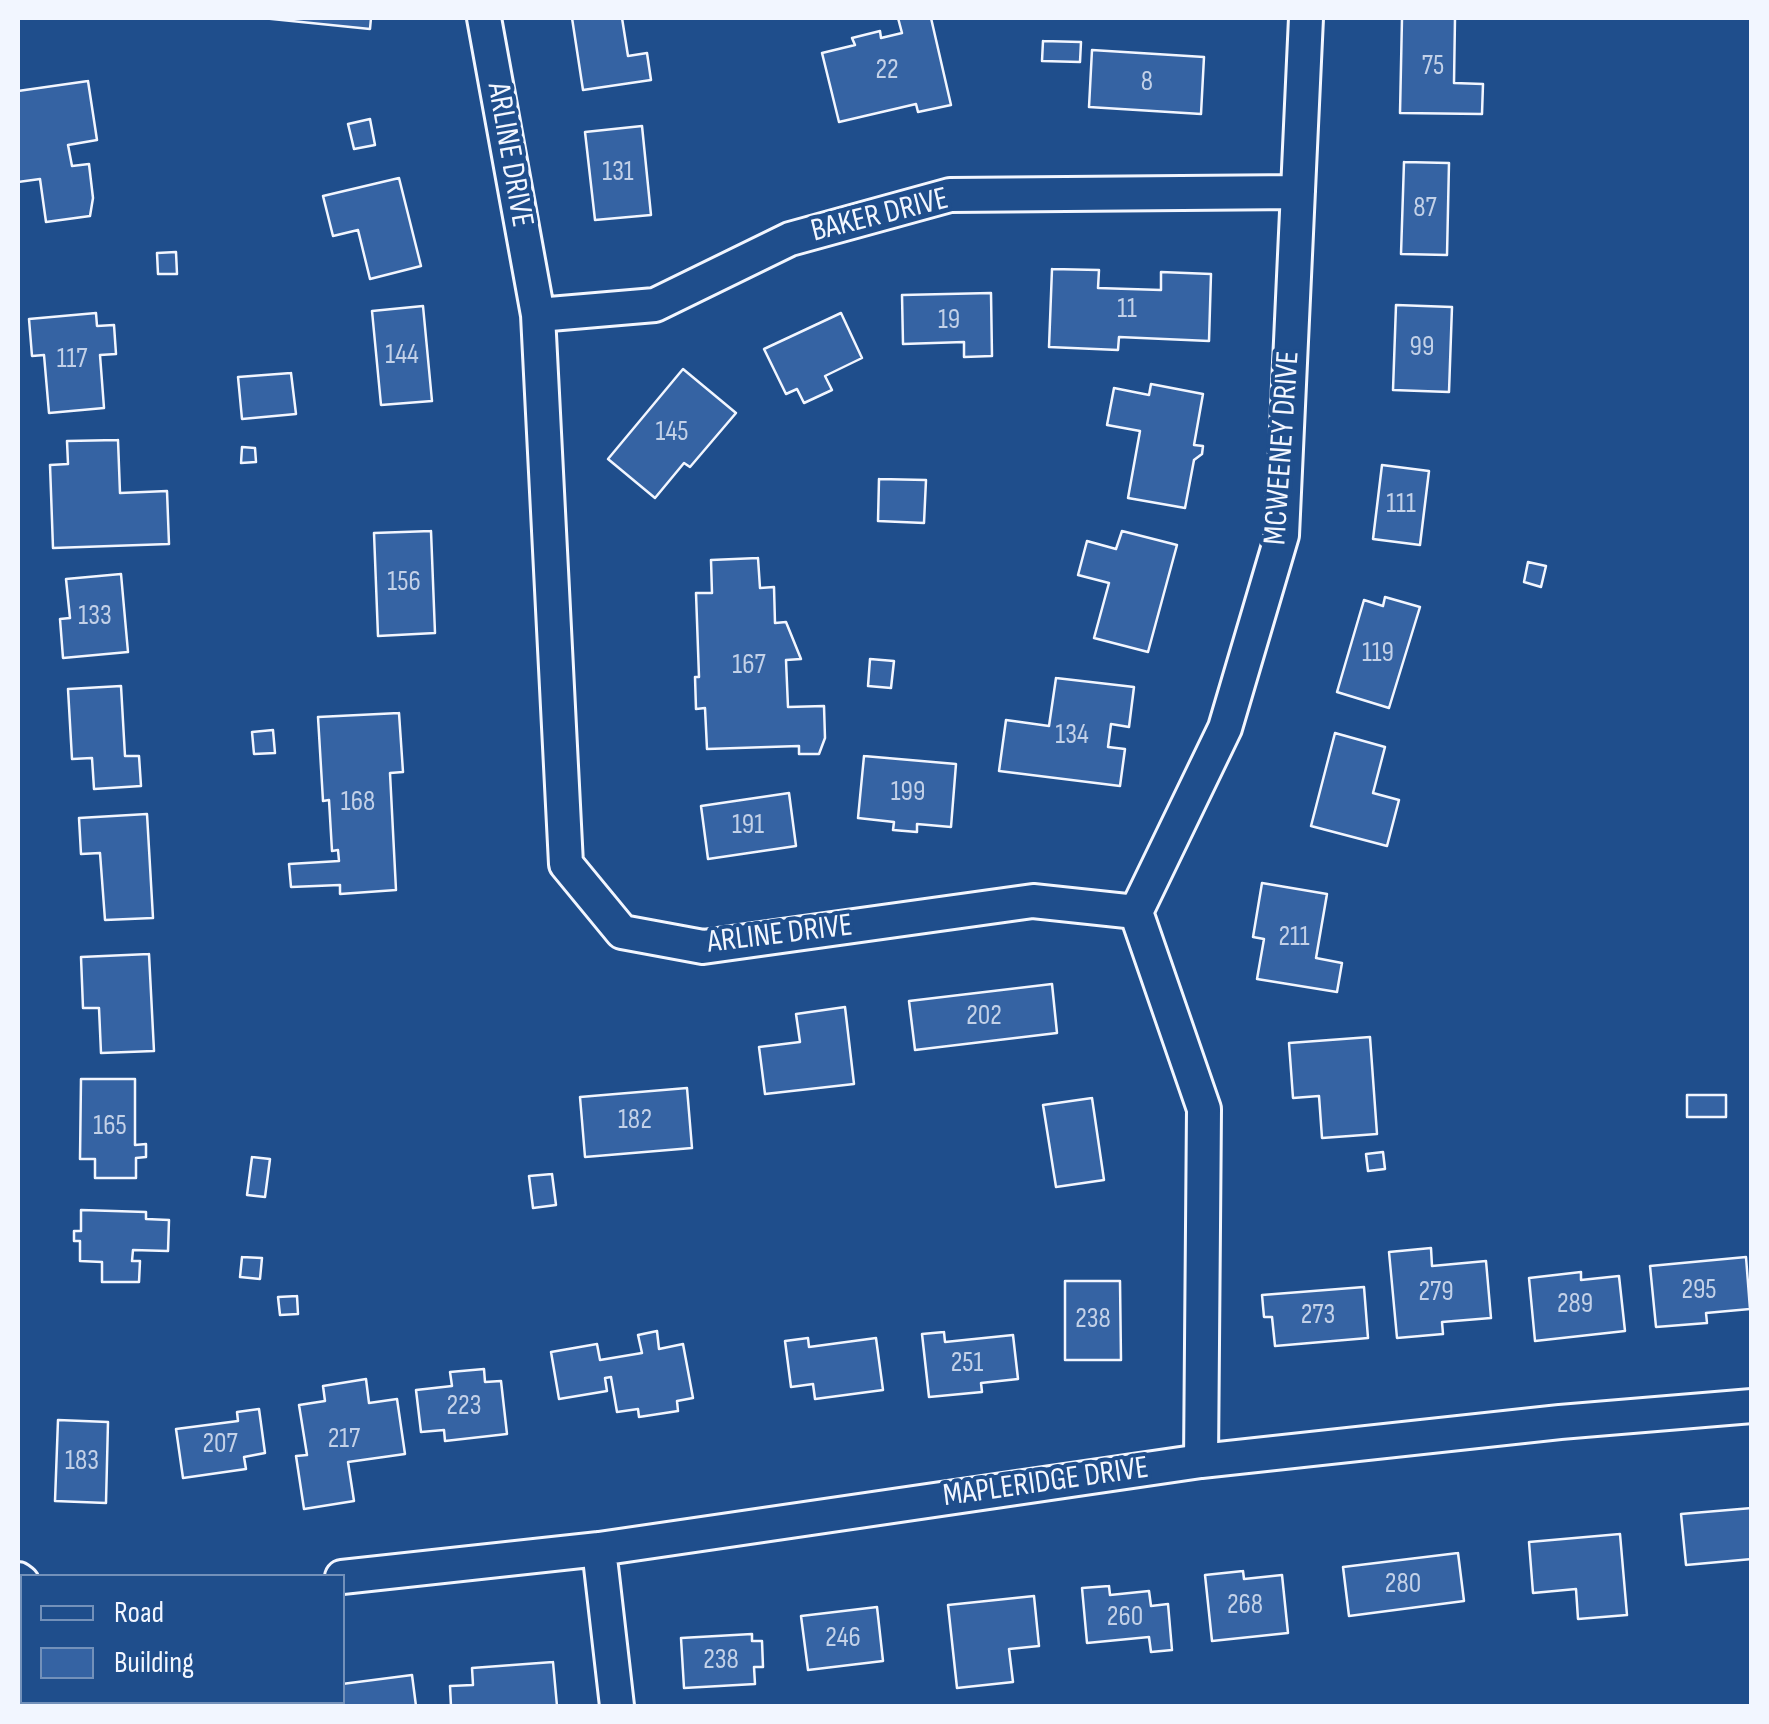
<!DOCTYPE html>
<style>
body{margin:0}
#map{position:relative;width:1769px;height:1724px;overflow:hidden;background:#1f4e8c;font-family:"Sofia Sans Condensed",sans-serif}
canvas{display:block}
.frame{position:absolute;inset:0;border:20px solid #f2f6ff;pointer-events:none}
.legend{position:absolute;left:20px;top:1574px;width:325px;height:130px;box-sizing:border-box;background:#1f4e8c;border:2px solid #7391ba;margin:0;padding:12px 18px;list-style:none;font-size:30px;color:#f2f6ff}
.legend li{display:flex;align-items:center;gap:20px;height:50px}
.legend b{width:50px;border:2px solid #7391ba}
</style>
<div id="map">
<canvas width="1769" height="1724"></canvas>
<div class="frame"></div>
<ul class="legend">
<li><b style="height:12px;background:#1f4e8c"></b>Road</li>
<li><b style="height:28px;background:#3563a3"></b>Building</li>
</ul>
</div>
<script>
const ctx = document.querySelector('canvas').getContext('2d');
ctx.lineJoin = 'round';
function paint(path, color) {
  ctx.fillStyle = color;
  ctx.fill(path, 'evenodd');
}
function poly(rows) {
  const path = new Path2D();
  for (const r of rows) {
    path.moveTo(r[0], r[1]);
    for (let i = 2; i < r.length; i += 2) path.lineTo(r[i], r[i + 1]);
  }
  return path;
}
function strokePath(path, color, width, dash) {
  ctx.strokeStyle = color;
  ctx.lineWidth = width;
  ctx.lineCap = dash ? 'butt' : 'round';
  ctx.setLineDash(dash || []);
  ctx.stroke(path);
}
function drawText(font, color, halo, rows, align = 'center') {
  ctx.font = font + ' "Sofia Sans Condensed",sans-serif';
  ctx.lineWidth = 8;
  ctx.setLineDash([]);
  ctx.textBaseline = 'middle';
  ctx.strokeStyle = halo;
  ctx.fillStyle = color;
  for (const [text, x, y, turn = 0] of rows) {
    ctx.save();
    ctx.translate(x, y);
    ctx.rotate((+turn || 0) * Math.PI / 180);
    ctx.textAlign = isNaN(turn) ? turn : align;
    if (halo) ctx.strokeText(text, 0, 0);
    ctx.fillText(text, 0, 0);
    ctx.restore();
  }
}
const building = poly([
 [262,18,371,18,370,29,262,18],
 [572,18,622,18,628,56,647,53,651,80,583,90,572,18],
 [898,18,931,18,951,105,918,112,916,104,839,122,822,53,855,45,852,38,880,31,881,38,902,33,898,18],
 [1402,18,1455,18,1454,83,1483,84,1482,114,1400,113,1402,18],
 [1043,41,1081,42,1080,62,1042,61,1043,41],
 [1092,50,1204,57,1201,114,1089,107,1092,50],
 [88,81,97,140,68,145,72,166,89,164,93,198,90,216,46,222,40,179,18,182,18,91,88,81],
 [370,119,375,145,354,149,348,124,370,119],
 [642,126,651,215,595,220,585,132,642,126],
 [1404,162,1449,163,1447,255,1401,254,1404,162],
 [399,178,421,266,370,279,358,230,333,236,323,196,399,178],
 [176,252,177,274,158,274,157,253,176,252],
 [1052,269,1099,270,1098,288,1161,290,1161,272,1211,274,1209,341,1119,337,1118,350,1049,347,1052,269],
 [991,293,992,356,964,357,964,342,903,344,902,295,991,293],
 [1396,305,1452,307,1449,392,1393,390,1396,305],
 [423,306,432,401,381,405,372,311,423,306],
 [96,313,97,326,114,325,116,354,100,355,104,408,49,413,44,355,32,356,29,319,96,313],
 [841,313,862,358,825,376,832,390,804,403,797,389,786,394,764,349,841,313],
 [683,369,736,413,690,467,684,463,655,498,608,459,683,369],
 [291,373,296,414,242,419,238,377,291,373],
 [1151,384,1203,394,1194,445,1203,446,1202,454,1194,460,1185,508,1128,498,1140,431,1107,425,1114,388,1149,395,1151,384],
 [118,440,120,493,167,491,169,544,53,548,50,465,68,464,67,441,118,440],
 [242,447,255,448,256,462,241,463,242,447],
 [1382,465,1429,471,1420,545,1373,539,1382,465],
 [879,479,926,480,924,523,878,521,879,479],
 [431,531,435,633,378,636,374,533,431,531],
 [1122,531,1177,545,1148,652,1094,638,1109,583,1078,575,1087,541,1116,549,1122,531],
 [758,558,760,588,774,587,775,623,786,622,801,659,786,660,788,707,824,706,825,738,819,754,799,754,799,746,707,749,705,708,696,709,695,677,699,677,696,593,712,593,711,560,758,558],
 [1528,562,1546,566,1541,587,1524,582,1528,562],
 [121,574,128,652,63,658,60,619,70,618,66,579,121,574],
 [1385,597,1420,607,1389,708,1337,692,1364,600,1383,606,1385,597],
 [870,659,894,661,891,688,868,686,870,659],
 [1056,678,1134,687,1129,727,1111,724,1108,747,1125,749,1120,786,999,771,1006,720,1049,726,1056,678],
 [121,686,125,756,139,756,141,786,94,789,92,758,72,759,68,689,121,686],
 [399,713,403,772,390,773,396,890,340,894,340,885,291,887,289,864,339,861,338,850,332,851,329,800,323,801,318,717,399,713],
 [273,730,275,753,254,754,252,732,273,730],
 [1335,733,1385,747,1373,793,1399,800,1387,846,1311,826,1335,733],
 [864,756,956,764,951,827,917,824,917,832,893,830,894,822,858,818,864,756],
 [789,793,796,846,708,859,701,806,789,793],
 [147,814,153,918,105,920,100,853,81,854,79,818,147,814],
 [1262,883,1327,894,1316,958,1342,963,1337,992,1257,979,1264,939,1253,937,1262,883],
 [149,954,154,1051,101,1053,99,1008,83,1008,81,957,149,954],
 [1052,984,1057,1033,915,1050,909,1001,1052,984],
 [845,1007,854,1084,765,1094,759,1047,800,1042,796,1014,845,1007],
 [1370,1037,1377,1134,1322,1138,1319,1096,1293,1098,1289,1043,1370,1037],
 [81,1079,135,1079,135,1145,146,1144,146,1157,136,1158,136,1178,95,1178,95,1159,80,1159,81,1079],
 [687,1088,692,1148,585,1157,580,1097,687,1088],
 [1687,1095,1726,1095,1726,1117,1687,1117,1687,1095],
 [1092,1098,1104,1180,1056,1187,1043,1105,1092,1098],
 [1383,1152,1385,1169,1368,1171,1366,1154,1383,1152],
 [252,1157,270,1159,265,1197,247,1195,252,1157],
 [552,1174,556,1205,533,1208,529,1176,552,1174],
 [81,1210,146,1212,146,1219,169,1220,168,1251,133,1250,132,1261,140,1261,139,1282,102,1282,102,1262,80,1261,80,1241,74,1241,74,1231,81,1231,81,1210],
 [1431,1248,1432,1266,1486,1261,1491,1318,1442,1322,1443,1334,1397,1338,1389,1252,1431,1248],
 [242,1257,262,1258,260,1279,240,1277,242,1257],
 [1746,1257,1750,1309,1706,1313,1707,1323,1656,1327,1650,1266,1746,1257],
 [1581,1272,1581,1280,1619,1276,1625,1331,1535,1341,1529,1278,1581,1272],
 [1065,1281,1120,1281,1121,1360,1065,1360,1065,1281],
 [1364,1287,1368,1338,1275,1346,1272,1317,1264,1317,1262,1295,1364,1287],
 [297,1296,298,1314,280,1315,278,1297,297,1296],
 [657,1331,659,1349,683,1344,693,1398,677,1401,678,1411,639,1417,638,1409,617,1412,611,1377,605,1378,607,1391,559,1399,551,1352,597,1344,600,1360,642,1353,638,1335,657,1331],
 [944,1332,945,1342,1013,1335,1018,1379,981,1383,982,1392,929,1397,922,1334,944,1332],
 [808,1338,809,1347,876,1338,883,1390,815,1399,813,1384,791,1387,785,1341,808,1338],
 [484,1369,485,1382,501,1381,507,1434,445,1441,444,1430,421,1432,416,1390,452,1386,450,1372,484,1369],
 [366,1379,369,1403,397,1399,405,1454,348,1462,354,1501,304,1509,296,1456,307,1455,299,1405,325,1401,323,1386,366,1379],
 [259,1409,265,1453,244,1457,246,1469,183,1478,176,1429,238,1421,237,1412,259,1409],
 [58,1420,108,1422,106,1503,55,1501,58,1420],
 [1752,1508,1752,1559,1686,1565,1681,1514,1752,1508],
 [1620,1534,1627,1615,1578,1619,1576,1589,1533,1593,1529,1542,1620,1534],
 [1458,1553,1464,1601,1349,1616,1343,1567,1458,1553],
 [1243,1571,1244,1579,1282,1575,1288,1633,1212,1641,1205,1575,1243,1571],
 [1109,1586,1110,1595,1149,1591,1151,1606,1168,1604,1172,1650,1151,1652,1149,1637,1087,1643,1082,1588,1109,1586],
 [1034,1596,1039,1646,1009,1649,1013,1682,957,1688,948,1605,1034,1596],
 [877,1607,883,1661,808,1670,801,1616,877,1607],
 [752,1634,752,1641,762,1641,763,1667,754,1667,755,1684,684,1688,681,1638,752,1634],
 [553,1662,557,1706,451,1706,450,1686,473,1685,472,1668,553,1662],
 [412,1675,416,1706,327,1706,326,1702,342,1702,342,1684,412,1675],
 [212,1702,291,1702,291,1706,212,1706,212,1702]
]);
paint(building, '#3563a3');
strokePath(building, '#f2f6ff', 2.5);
const street = poly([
 [484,18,538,315,566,864,622,932,703,947,1033,901,1136,912],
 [538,315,655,305,790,239,950,195,1298,192],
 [1136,912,1225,728,1282,535,1306,18],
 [1136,912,1204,1109,1201,1461],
 [599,1549,617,1706],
 [342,1577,599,1549,1201,1461,1560,1422,1752,1406],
 [18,1579,22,1582]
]);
strokePath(street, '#f2f6ff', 38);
strokePath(street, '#1f4e8c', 32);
drawText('28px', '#c3d1e8', null, [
 ["75",1433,67],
 ["22",887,71],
 ["8",1147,83],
 ["131",618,173],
 ["87",1425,209],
 ["11",1127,310],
 ["19",949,321],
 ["99",1422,348],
 ["144",402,356],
 ["117",72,360],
 ["145",672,433],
 ["111",1401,505],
 ["156",404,583],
 ["133",95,617],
 ["119",1378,654],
 ["167",749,666],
 ["134",1072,736],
 ["199",908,793],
 ["168",358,803],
 ["191",748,826],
 ["211",1294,938],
 ["202",984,1017],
 ["182",635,1121],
 ["165",110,1127],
 ["295",1699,1291],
 ["279",1436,1293],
 ["289",1575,1305],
 ["273",1318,1316],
 ["238",1093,1320],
 ["251",967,1364],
 ["223",464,1407],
 ["217",344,1440],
 ["207",220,1445],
 ["183",82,1462],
 ["280",1403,1585],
 ["268",1245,1606],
 ["260",1125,1618],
 ["246",843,1639],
 ["238",721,1661]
]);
drawText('32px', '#f2f6ff', '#1f4e8c', [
 ["ARLINE DRIVE",509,155,80],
 ["BAKER DRIVE",880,216,-14],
 ["MCWEENEY DRIVE",1283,448,-86],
 ["ARLINE DRIVE",780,935,-7],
 ["MAPLERIDGE DRIVE",1046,1483,-8]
]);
</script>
